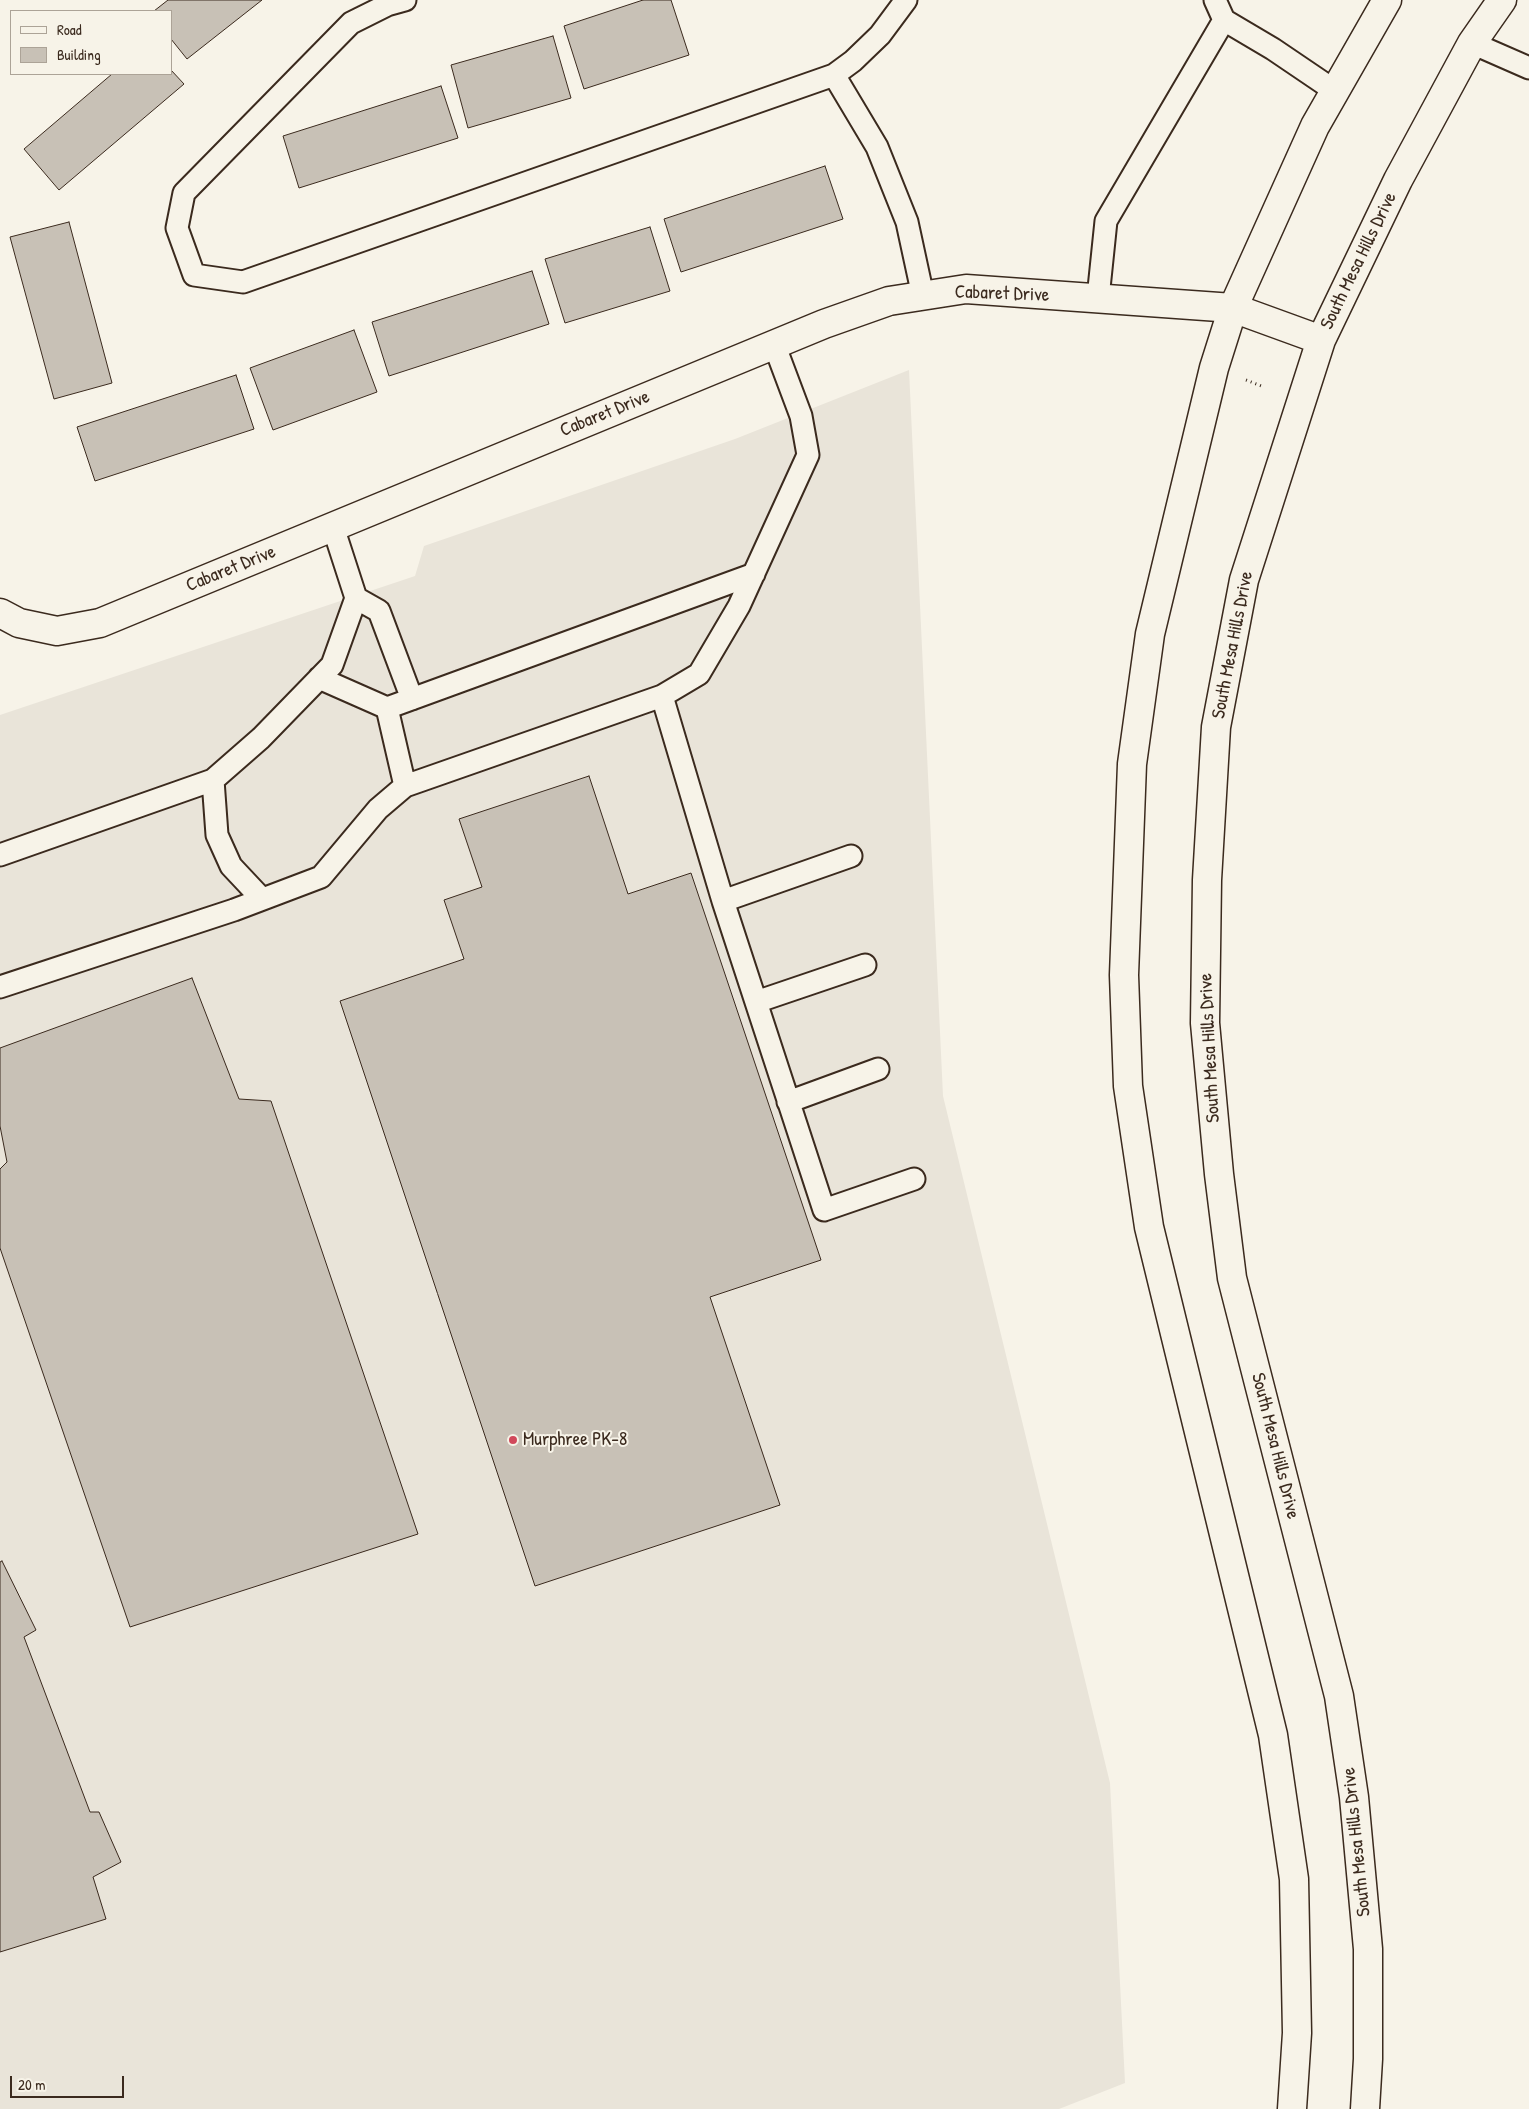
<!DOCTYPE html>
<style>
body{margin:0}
#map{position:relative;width:1529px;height:2109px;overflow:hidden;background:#f7f3e8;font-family:"Patrick Hand",sans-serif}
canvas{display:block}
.legend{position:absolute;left:10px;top:10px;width:162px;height:65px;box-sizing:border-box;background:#f7f3e8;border:1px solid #aca397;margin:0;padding:6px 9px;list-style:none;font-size:15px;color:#3b2a1e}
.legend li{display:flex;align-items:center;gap:10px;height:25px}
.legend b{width:25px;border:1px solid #aca397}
.scale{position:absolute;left:10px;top:2076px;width:114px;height:22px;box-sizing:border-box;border:2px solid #3b2a1e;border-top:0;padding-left:6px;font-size:15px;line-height:18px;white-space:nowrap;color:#3b2a1e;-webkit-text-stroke:4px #f7f3e8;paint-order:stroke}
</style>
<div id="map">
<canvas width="1529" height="2109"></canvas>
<ul class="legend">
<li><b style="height:6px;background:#f7f3e8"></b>Road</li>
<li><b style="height:14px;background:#c8c1b6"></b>Building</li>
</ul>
<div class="scale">20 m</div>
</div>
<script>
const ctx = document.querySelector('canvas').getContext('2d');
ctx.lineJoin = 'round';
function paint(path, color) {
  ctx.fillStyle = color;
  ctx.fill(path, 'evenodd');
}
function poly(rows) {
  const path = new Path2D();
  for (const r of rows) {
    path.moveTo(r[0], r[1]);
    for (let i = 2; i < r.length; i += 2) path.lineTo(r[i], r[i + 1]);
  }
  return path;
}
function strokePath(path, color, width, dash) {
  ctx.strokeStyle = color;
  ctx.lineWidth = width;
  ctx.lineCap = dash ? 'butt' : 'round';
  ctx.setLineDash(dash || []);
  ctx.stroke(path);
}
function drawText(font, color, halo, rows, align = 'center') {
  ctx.font = font + ' "Patrick Hand",sans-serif';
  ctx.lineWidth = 4;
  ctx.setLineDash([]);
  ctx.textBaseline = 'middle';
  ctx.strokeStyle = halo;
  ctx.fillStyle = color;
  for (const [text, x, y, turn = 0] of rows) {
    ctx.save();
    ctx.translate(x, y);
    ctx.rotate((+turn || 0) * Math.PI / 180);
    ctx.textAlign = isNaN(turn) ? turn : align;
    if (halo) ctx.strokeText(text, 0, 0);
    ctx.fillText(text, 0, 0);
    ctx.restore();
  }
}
paint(poly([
 [909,370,943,1096,1110,1783,1125,2083,1059,2109,0,2109,0,715,415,576,424,546,735,439]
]), '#e9e4d9');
const building = poly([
 [168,0,262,0,187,59,171,39,171,11,154,11,168,0],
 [643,0,671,0,689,55,584,89,564,26,643,0],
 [553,36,571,98,468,128,451,65,553,36],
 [171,70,184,84,59,190,24,149,112,74,171,74,171,70],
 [441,86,458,138,299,188,283,136,441,86],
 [825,166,843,219,681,272,664,219,825,166],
 [69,222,112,383,54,399,10,237,69,222],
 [650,227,670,291,565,323,545,259,650,227],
 [532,271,549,324,389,376,372,322,532,271],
 [354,330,377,392,273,430,250,368,354,330],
 [236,375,254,429,95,481,77,427,236,375],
 [589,776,628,894,691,873,821,1260,710,1297,780,1505,535,1586,340,1001,464,959,444,900,482,887,459,819,589,776],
 [192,978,239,1099,271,1101,418,1534,130,1627,0,1248,0,1169,7,1162,0,1126,0,1048,192,978],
 [2,1561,36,1630,24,1637,90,1812,99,1812,121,1862,93,1877,106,1919,0,1952,0,1562,2,1561]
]);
paint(building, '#c8c1b6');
strokePath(building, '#3b2a1e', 1);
const lane = poly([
 [405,0,387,5,351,23,184,193,177,228,194,275,243,282,834,75,853,61,880,35,906,0],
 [1215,0,1224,20,1273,49,1335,91],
 [1472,43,1529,68],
 [834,75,877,147,907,222,923,296],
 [1098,298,1106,221,1224,20],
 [774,344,801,416,808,455,739,606,699,674,662,696,723,901,824,1210,914,1179],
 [356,598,379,611,412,699],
 [319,678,387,708],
 [213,780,217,835,231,866,262,899],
 [405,786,387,708,754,574],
 [0,855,213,780,261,738,332,665,356,598,333,527],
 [723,901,851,856],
 [0,987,234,910,321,877,378,809,405,786,662,696],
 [756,1002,865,965],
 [788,1102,878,1069]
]);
const street = poly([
 [0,613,19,623,57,631,100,623,824,324,889,301,966,289,1233,308]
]);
const secondary = poly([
 [1233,308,1321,340],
 [1292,2109,1297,2033,1294,1879,1273,1735,1149,1227,1128,1086,1124,975,1132,764,1150,634,1214,368,1233,308,1315,126,1387,0],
 [1365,2109,1368,2059,1368,1949,1354,1797,1339,1696,1232,1278,1219,1174,1205,1023,1207,880,1216,727,1244,580,1321,340,1398,180,1472,43,1502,0]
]);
strokePath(lane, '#3b2a1e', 25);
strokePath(street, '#3b2a1e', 31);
strokePath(secondary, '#3b2a1e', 31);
strokePath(poly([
 [1246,380,1264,387]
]), '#3b2a1e', 3, [1, 4]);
strokePath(lane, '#f7f3e8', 21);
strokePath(street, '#f7f3e8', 28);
strokePath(secondary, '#f7f3e8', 28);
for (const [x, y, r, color] of [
 [513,1440,5,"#d1495b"]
]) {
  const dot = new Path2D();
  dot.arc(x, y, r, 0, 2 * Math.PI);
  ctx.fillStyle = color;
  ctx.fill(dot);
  strokePath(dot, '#f7f3e8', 2);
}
drawText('19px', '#3b2a1e', '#f7f3e8', [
 ["South Mesa Hills Drive",1359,261,-64],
 ["Cabaret Drive",1002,294,2],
 ["Cabaret Drive",605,414,-22],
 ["Cabaret Drive",231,569,-22],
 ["South Mesa Hills Drive",1233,645,-79],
 ["South Mesa Hills Drive",1210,1048,-93],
 ["South Mesa Hills Drive",1275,1446,76],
 ["South Mesa Hills Drive",1357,1842,-96]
]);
drawText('19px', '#3b2a1e', '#f7f3e8', [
 ["Murphree PK-8",523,1440]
], 'left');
</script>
